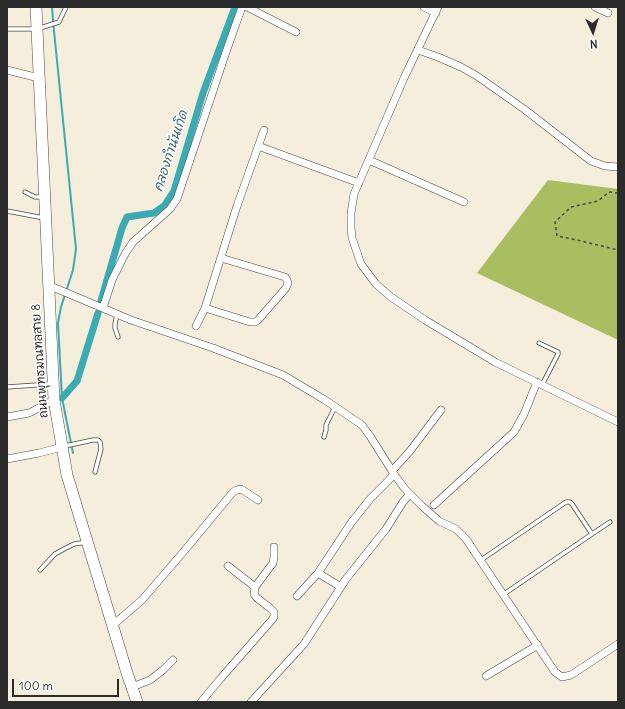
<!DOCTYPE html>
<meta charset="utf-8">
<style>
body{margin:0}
#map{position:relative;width:625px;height:709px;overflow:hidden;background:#f5eedc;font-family:Delius,sans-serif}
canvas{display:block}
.frame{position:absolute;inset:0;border:8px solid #2b2b2b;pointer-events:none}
.north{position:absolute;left:573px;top:12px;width:40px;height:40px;-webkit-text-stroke:3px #fff;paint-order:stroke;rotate:176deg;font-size:11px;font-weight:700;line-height:16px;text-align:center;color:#2b2b2b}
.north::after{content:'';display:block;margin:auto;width:14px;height:18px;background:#2b2b2b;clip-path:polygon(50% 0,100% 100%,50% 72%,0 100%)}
.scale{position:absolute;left:12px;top:679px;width:107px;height:18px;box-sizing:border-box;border:2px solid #2b2b2b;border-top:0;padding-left:5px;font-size:12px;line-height:14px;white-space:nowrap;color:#2b2b2b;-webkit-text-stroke:3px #fff;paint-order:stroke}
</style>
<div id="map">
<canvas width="625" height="709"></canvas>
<div class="frame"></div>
<div class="north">N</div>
<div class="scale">100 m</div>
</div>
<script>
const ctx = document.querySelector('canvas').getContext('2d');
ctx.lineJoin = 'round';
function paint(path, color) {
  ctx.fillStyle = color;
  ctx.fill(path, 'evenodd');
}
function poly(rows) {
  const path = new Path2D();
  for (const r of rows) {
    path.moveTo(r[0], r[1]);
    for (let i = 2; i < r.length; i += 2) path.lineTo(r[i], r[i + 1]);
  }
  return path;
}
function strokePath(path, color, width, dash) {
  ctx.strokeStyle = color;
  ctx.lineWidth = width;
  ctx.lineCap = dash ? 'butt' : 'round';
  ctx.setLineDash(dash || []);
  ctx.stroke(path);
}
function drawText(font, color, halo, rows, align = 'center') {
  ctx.font = font + ' Delius,"Playpen Sans Thai",sans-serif';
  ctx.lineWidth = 3;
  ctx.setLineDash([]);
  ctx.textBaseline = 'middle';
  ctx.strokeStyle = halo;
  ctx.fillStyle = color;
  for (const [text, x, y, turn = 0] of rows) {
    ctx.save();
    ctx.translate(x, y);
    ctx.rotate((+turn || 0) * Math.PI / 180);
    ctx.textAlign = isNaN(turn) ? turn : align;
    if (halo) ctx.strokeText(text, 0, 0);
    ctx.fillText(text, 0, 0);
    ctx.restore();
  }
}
paint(poly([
 [548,180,618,189,618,340,477,273]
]), '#a9bd61');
strokePath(poly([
 [52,7,54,31,76,249,73,270,61,307,58,323,62,398,73,453]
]), '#3aabb3', 2);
strokePath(poly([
 [101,301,122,228,127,217,154,213,165,205,174,191,203,93,235,7],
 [62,398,77,381,98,313]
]), '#3aabb3', 7);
const lane = poly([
 [7,29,37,29,59,22,66,7],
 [25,192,35,197,43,197],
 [7,211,44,218],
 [117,314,115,324,115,328,118,337],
 [539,343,558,352,558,354,542,385],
 [7,387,52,384],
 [324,437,326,430,326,425,335,407],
 [65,446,93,440,98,440,100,442,101,449,95,472],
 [481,560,566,502,570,502,572,504,592,534,610,522],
 [40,570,55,554,64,549,74,544,87,542],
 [504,594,592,534]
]);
const street = poly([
 [247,7,296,32],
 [424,7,436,13],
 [438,7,404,78,354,194,351,213,351,227,352,238,361,264,376,284,391,297,425,320,495,362,618,422],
 [595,7,608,13],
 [418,50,438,57,461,67,477,76,524,109,591,161,605,166,618,167],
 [7,70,39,78],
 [258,146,359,183],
 [369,160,464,202],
 [48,285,131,320,213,348,283,375,325,400,362,425,370,436,394,474,405,489,422,506,439,521,456,529,466,539,555,672,562,677,571,675,618,644],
 [103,308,112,280,125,254,133,242,170,209,177,199,226,52,242,7],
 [205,308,250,322,255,322,258,320,286,288,288,283,287,280,285,277,221,258],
 [196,326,205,308,237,206,264,130],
 [7,417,29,413,54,400],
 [7,459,39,453,62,447],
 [392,471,410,451,441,410],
 [434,505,514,432,524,414,537,382],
 [228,566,255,587],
 [318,573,341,587],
 [297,596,318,573,351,523,370,499,388,481,394,474],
 [113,625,142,600,185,550,233,492,237,490,241,489,258,500],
 [486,676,538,645],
 [132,687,150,680,163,670,173,660],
 [201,702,221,678,271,621,274,617,274,612,270,608,257,598,254,594,255,587,273,563,274,557,274,547],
 [251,702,304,644,346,579,386,529,403,502,410,494]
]);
const secondary = poly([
 [36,7,54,400,67,475,127,673,137,702]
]);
strokePath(lane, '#494846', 5);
strokePath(street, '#494846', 8);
strokePath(secondary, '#494846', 12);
strokePath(poly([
 [618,193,609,192,598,201,571,207,555,222,557,236,577,240,618,250]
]), '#494846', 1.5, [3, 3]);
strokePath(lane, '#fff', 3.5);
strokePath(street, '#fff', 7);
strokePath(secondary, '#fff', 11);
drawText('12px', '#2b2b2b', '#fff', [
 ["ถนนพุทธมณฑลสาย 8",40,361,-94]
]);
drawText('italic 13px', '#326568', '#fff', [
 ["คลองกำนันเกิด",171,151,-72]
]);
</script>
